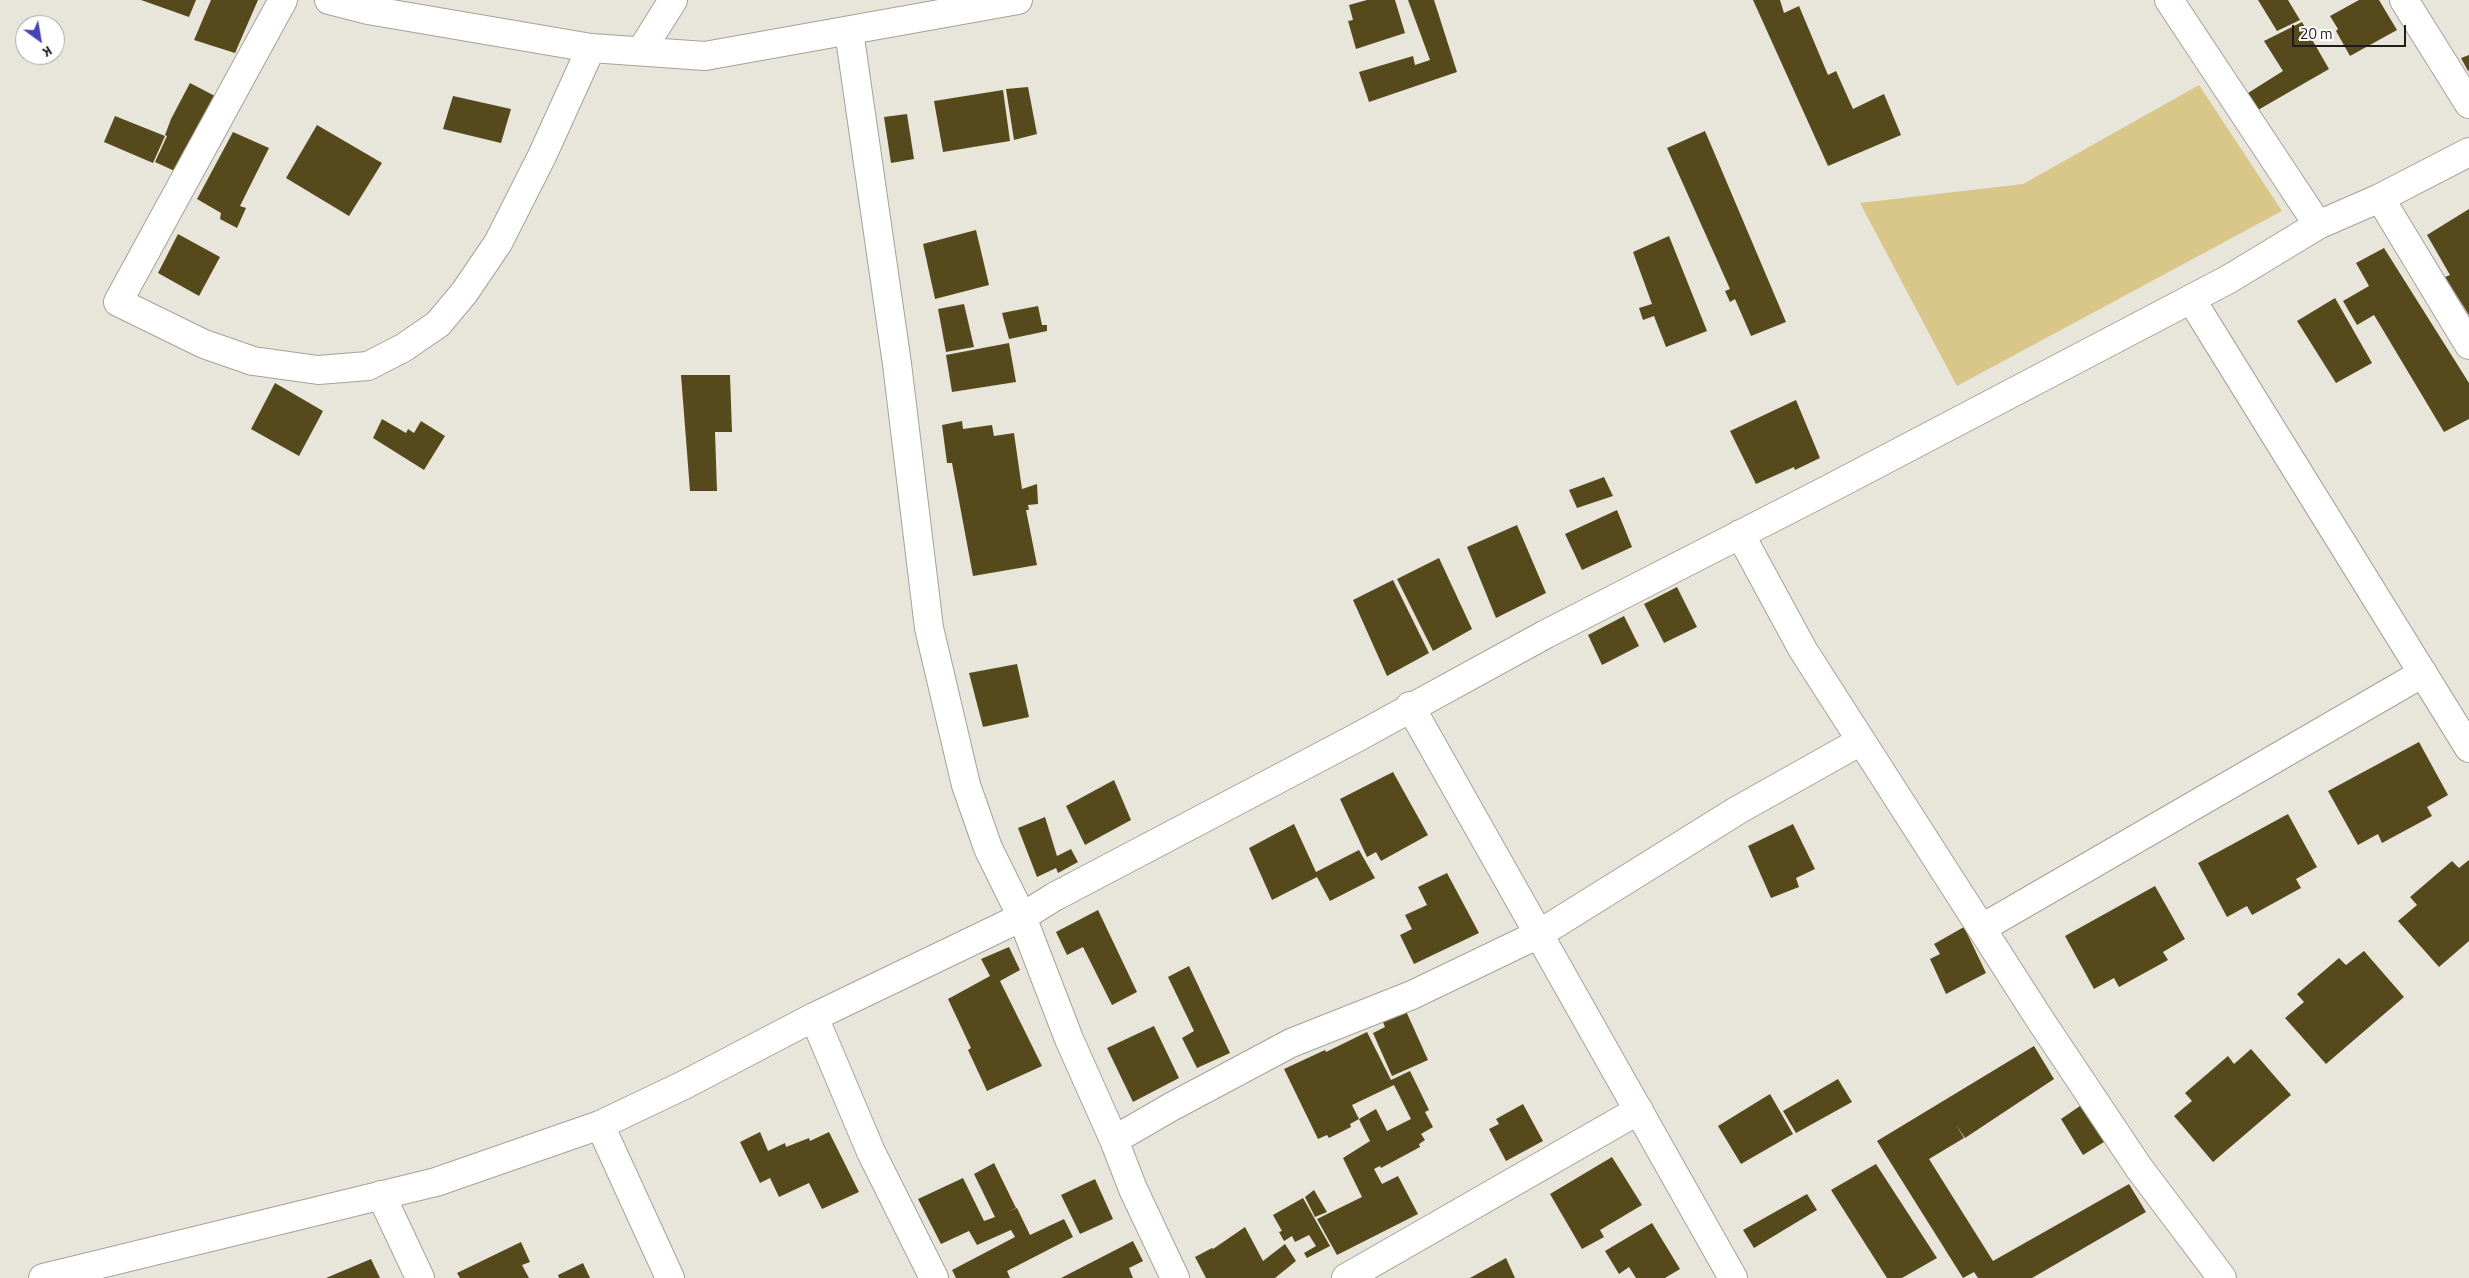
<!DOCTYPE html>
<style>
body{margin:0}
#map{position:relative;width:2469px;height:1278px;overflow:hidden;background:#e8e5da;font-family:"Titillium Web",sans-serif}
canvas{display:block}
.north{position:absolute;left:15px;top:15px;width:50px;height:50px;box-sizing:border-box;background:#fff;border:1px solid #a5a5a3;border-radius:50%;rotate:148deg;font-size:14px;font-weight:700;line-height:20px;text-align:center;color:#1e1d19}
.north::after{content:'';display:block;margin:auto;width:18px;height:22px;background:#4843b9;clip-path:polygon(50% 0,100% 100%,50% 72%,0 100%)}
.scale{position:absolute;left:2292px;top:25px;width:114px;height:22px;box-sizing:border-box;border:2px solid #1e1d19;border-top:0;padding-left:6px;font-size:15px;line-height:18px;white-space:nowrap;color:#1e1d19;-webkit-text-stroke:4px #fff;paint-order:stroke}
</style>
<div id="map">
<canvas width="2469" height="1278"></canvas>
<div class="north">K</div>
<div class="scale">20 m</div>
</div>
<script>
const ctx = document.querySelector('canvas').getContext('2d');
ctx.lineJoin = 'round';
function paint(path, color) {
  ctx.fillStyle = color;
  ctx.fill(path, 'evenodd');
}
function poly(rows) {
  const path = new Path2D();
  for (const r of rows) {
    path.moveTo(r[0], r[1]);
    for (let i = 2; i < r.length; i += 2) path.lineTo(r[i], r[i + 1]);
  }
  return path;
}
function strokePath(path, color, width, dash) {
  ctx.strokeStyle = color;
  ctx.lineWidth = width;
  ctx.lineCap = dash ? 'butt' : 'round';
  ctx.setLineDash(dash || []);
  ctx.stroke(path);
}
paint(poly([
 [2199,85,2282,211,1957,386,1860,203,2023,184]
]), '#d8c788');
paint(poly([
 [141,0,196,0,189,17],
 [211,0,258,0,235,53,194,40],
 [1367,0,1395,0,1405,33,1356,49,1348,21,1353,20,1349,5],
 [1408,0,1434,0,1457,72,1369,102,1359,72,1413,56,1415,65,1430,60],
 [1753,0,1780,0,1784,13,1799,6,1828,75,1836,71,1853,109,1884,94,1901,135,1828,166],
 [2258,0,2288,0,2300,20,2277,31],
 [2359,0,2379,0,2397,30,2350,56,2336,31,2338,29,2330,16],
 [2302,22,2329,69,2258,110,2248,93,2283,71,2264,41],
 [2469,55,2469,70,2468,71,2461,58],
 [190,83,215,96,179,173,155,162,167,136,165,135,171,119],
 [1028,87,1037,134,1014,140,1006,89],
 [1003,90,1010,141,943,152,934,101],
 [453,96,511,109,501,143,443,129],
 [907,114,914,159,891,163,884,117],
 [115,116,165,136,153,163,104,142],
 [317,125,382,163,349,216,286,178],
 [1705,131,1786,322,1751,336,1735,299,1730,302,1725,291,1730,289,1667,148],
 [233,132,269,148,240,206,246,208,237,228,220,219,221,213,197,199],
 [2469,209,2469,315,2445,277,2450,275,2427,235],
 [976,230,989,285,935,299,923,244],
 [178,234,220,257,199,296,158,273],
 [1669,236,1707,331,1666,347,1654,316,1643,320,1639,308,1652,304,1633,252],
 [2384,248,2469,383,2469,419,2444,432,2374,315,2357,325,2343,301,2369,286,2356,263],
 [2335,298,2372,363,2336,383,2297,321],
 [964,304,974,347,946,352,938,309],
 [1038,306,1042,325,1047,325,1047,331,1009,339,1002,313],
 [1009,343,1016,382,952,392,946,355],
 [681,375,730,375,732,432,715,432,717,491,690,491],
 [275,383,323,411,299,456,251,429],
 [1796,400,1820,458,1795,470,1794,467,1756,484,1730,431],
 [382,419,406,433,408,429,414,433,421,421,445,436,424,470,373,438],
 [962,421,963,429,992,425,994,436,1014,433,1022,489,1037,484,1038,504,1028,505,1029,510,1026,510,1037,565,973,576,952,463,947,463,942,425],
 [1604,477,1613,496,1577,508,1569,490],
 [1617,510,1632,547,1582,570,1565,534],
 [1517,525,1546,593,1496,618,1467,547],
 [1439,558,1472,629,1433,651,1397,579],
 [1393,580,1429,653,1387,676,1353,600],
 [1677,587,1697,627,1664,643,1644,604],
 [1624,616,1639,646,1602,665,1588,635],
 [1017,664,1029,717,983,727,969,673],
 [2419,742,2448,795,2427,807,2432,816,2382,843,2378,834,2358,845,2328,791],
 [1393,772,1428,835,1381,861,1376,852,1367,857,1340,799],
 [1114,780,1131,820,1085,845,1066,806],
 [2288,814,2317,867,2296,879,2301,888,2252,915,2247,906,2227,917,2198,863],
 [1045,817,1057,856,1071,849,1078,862,1058,873,1056,868,1037,877,1018,828],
 [1294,824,1316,872,1359,850,1375,878,1330,901,1317,877,1272,900,1249,848],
 [1793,824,1815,869,1796,878,1799,887,1771,898,1748,846],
 [2469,860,2469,941,2439,967,2398,921,2417,905,2410,897,2452,861,2459,868],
 [1447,873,1479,933,1414,964,1400,935,1412,929,1405,915,1427,905,1418,887],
 [2155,886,2185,939,2163,952,2168,960,2119,987,2114,978,2094,989,2065,936],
 [1098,910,1137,992,1112,1005,1083,947,1067,955,1056,932],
 [1964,927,1986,973,1946,994,1930,959,1940,954,1934,944],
 [1009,947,1020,970,1000,981,1042,1066,987,1091,968,1050,971,1048,948,999,990,976,981,959],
 [2364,951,2404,997,2326,1064,2285,1018,2304,1002,2297,994,2339,958,2346,965],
 [1189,966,1230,1053,1197,1068,1182,1038,1194,1031,1168,977],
 [1406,1011,1428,1060,1392,1076,1373,1033,1385,1027,1383,1022],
 [1154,1026,1179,1078,1133,1102,1107,1048],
 [1367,1032,1391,1080,1410,1071,1429,1110,1425,1112,1433,1127,1421,1134,1425,1140,1419,1144,1420,1147,1381,1168,1380,1166,1374,1169,1382,1184,1398,1176,1418,1214,1337,1255,1317,1219,1362,1197,1343,1158,1370,1141,1359,1119,1350,1124,1351,1127,1329,1138,1327,1135,1318,1139,1284,1069,1325,1050,1326,1052],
 [1394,1085,1411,1119,1387,1131,1376,1109,1359,1119,1352,1105],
 [2034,1046,2054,1079,1965,1138,1956,1125,1964,1138,1929,1159,1993,1261,2129,1184,2146,1212,2032,1278,1978,1278,1974,1272,1963,1278,1877,1141],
 [2251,1049,2291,1095,2213,1162,2174,1116,2192,1101,2185,1093,2228,1056,2234,1064],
 [1838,1079,1852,1102,1796,1133,1783,1111],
 [1770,1094,1793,1134,1741,1164,1718,1126],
 [1523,1104,1543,1141,1506,1161,1489,1129,1499,1124,1496,1119],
 [2080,1106,2104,1142,2083,1155,2061,1119],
 [760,1132,768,1151,785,1143,786,1147,809,1138,810,1141,829,1132,859,1192,822,1209,809,1183,779,1197,770,1178,760,1183,740,1142],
 [1612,1157,1642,1205,1600,1230,1604,1237,1582,1249,1550,1194],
 [994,1163,1016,1208,1007,1212,1017,1208,1030,1235,1064,1219,1073,1237,1007,1271,1010,1278,956,1278,952,1270,1015,1237,1011,1230,977,1245,969,1231,941,1244,918,1199,963,1178,984,1221,995,1217,974,1174],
 [1876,1164,1937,1258,1902,1278,1887,1278,1831,1190],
 [1095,1179,1113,1219,1080,1234,1061,1195],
 [1314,1190,1327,1212,1315,1217,1305,1197],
 [1807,1194,1817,1210,1754,1248,1743,1230],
 [1303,1198,1330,1246,1307,1258,1304,1253,1316,1246,1309,1235,1295,1242,1292,1236,1284,1241,1279,1232,1282,1231,1273,1215],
 [1652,1223,1680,1269,1665,1278,1636,1278,1629,1267,1619,1274,1605,1251],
 [1245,1227,1263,1261,1285,1244,1296,1261,1275,1278,1206,1278,1195,1257,1212,1248,1213,1249],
 [1133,1241,1143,1261,1129,1268,1133,1278,1061,1278],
 [521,1242,530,1262,522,1265,529,1278,460,1278,457,1273],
 [1506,1258,1515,1278,1470,1278],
 [371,1259,380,1278,326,1278],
 [583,1263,590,1278,559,1278,558,1275]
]), '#564a1d');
const minor = poly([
 [283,0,118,302,204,344,253,361,318,370,368,366,403,348,438,324,464,293,498,243,542,156,591,48],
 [329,0,368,10,591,48,705,56,1018,0],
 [2169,0,2318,225],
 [2404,0,2469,104],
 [849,31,897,364,929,628,966,785,988,848,1022,917,1069,1039,1114,1140,1133,1189,1175,1278],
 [641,51,673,0],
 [2380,198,2469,345],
 [2191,299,2469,748],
 [1740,534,1803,650,2039,1018,2139,1168,2222,1278],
 [1410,706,1733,1278],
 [1982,928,2423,673],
 [814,1017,871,1152,934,1278],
 [600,1125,670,1278],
 [1114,1140,1171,1107,1291,1043,1412,995,1539,934,1738,810,1861,741],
 [381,1195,420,1278],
 [43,1278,436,1182,600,1125,684,1085,814,1017,1022,917,1054,897,1356,738,1546,634,1829,489,2229,279,2318,225,2380,198,2469,152],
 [1346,1278,1639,1110]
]);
strokePath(minor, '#a5a298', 30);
strokePath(minor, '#fff', 28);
</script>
